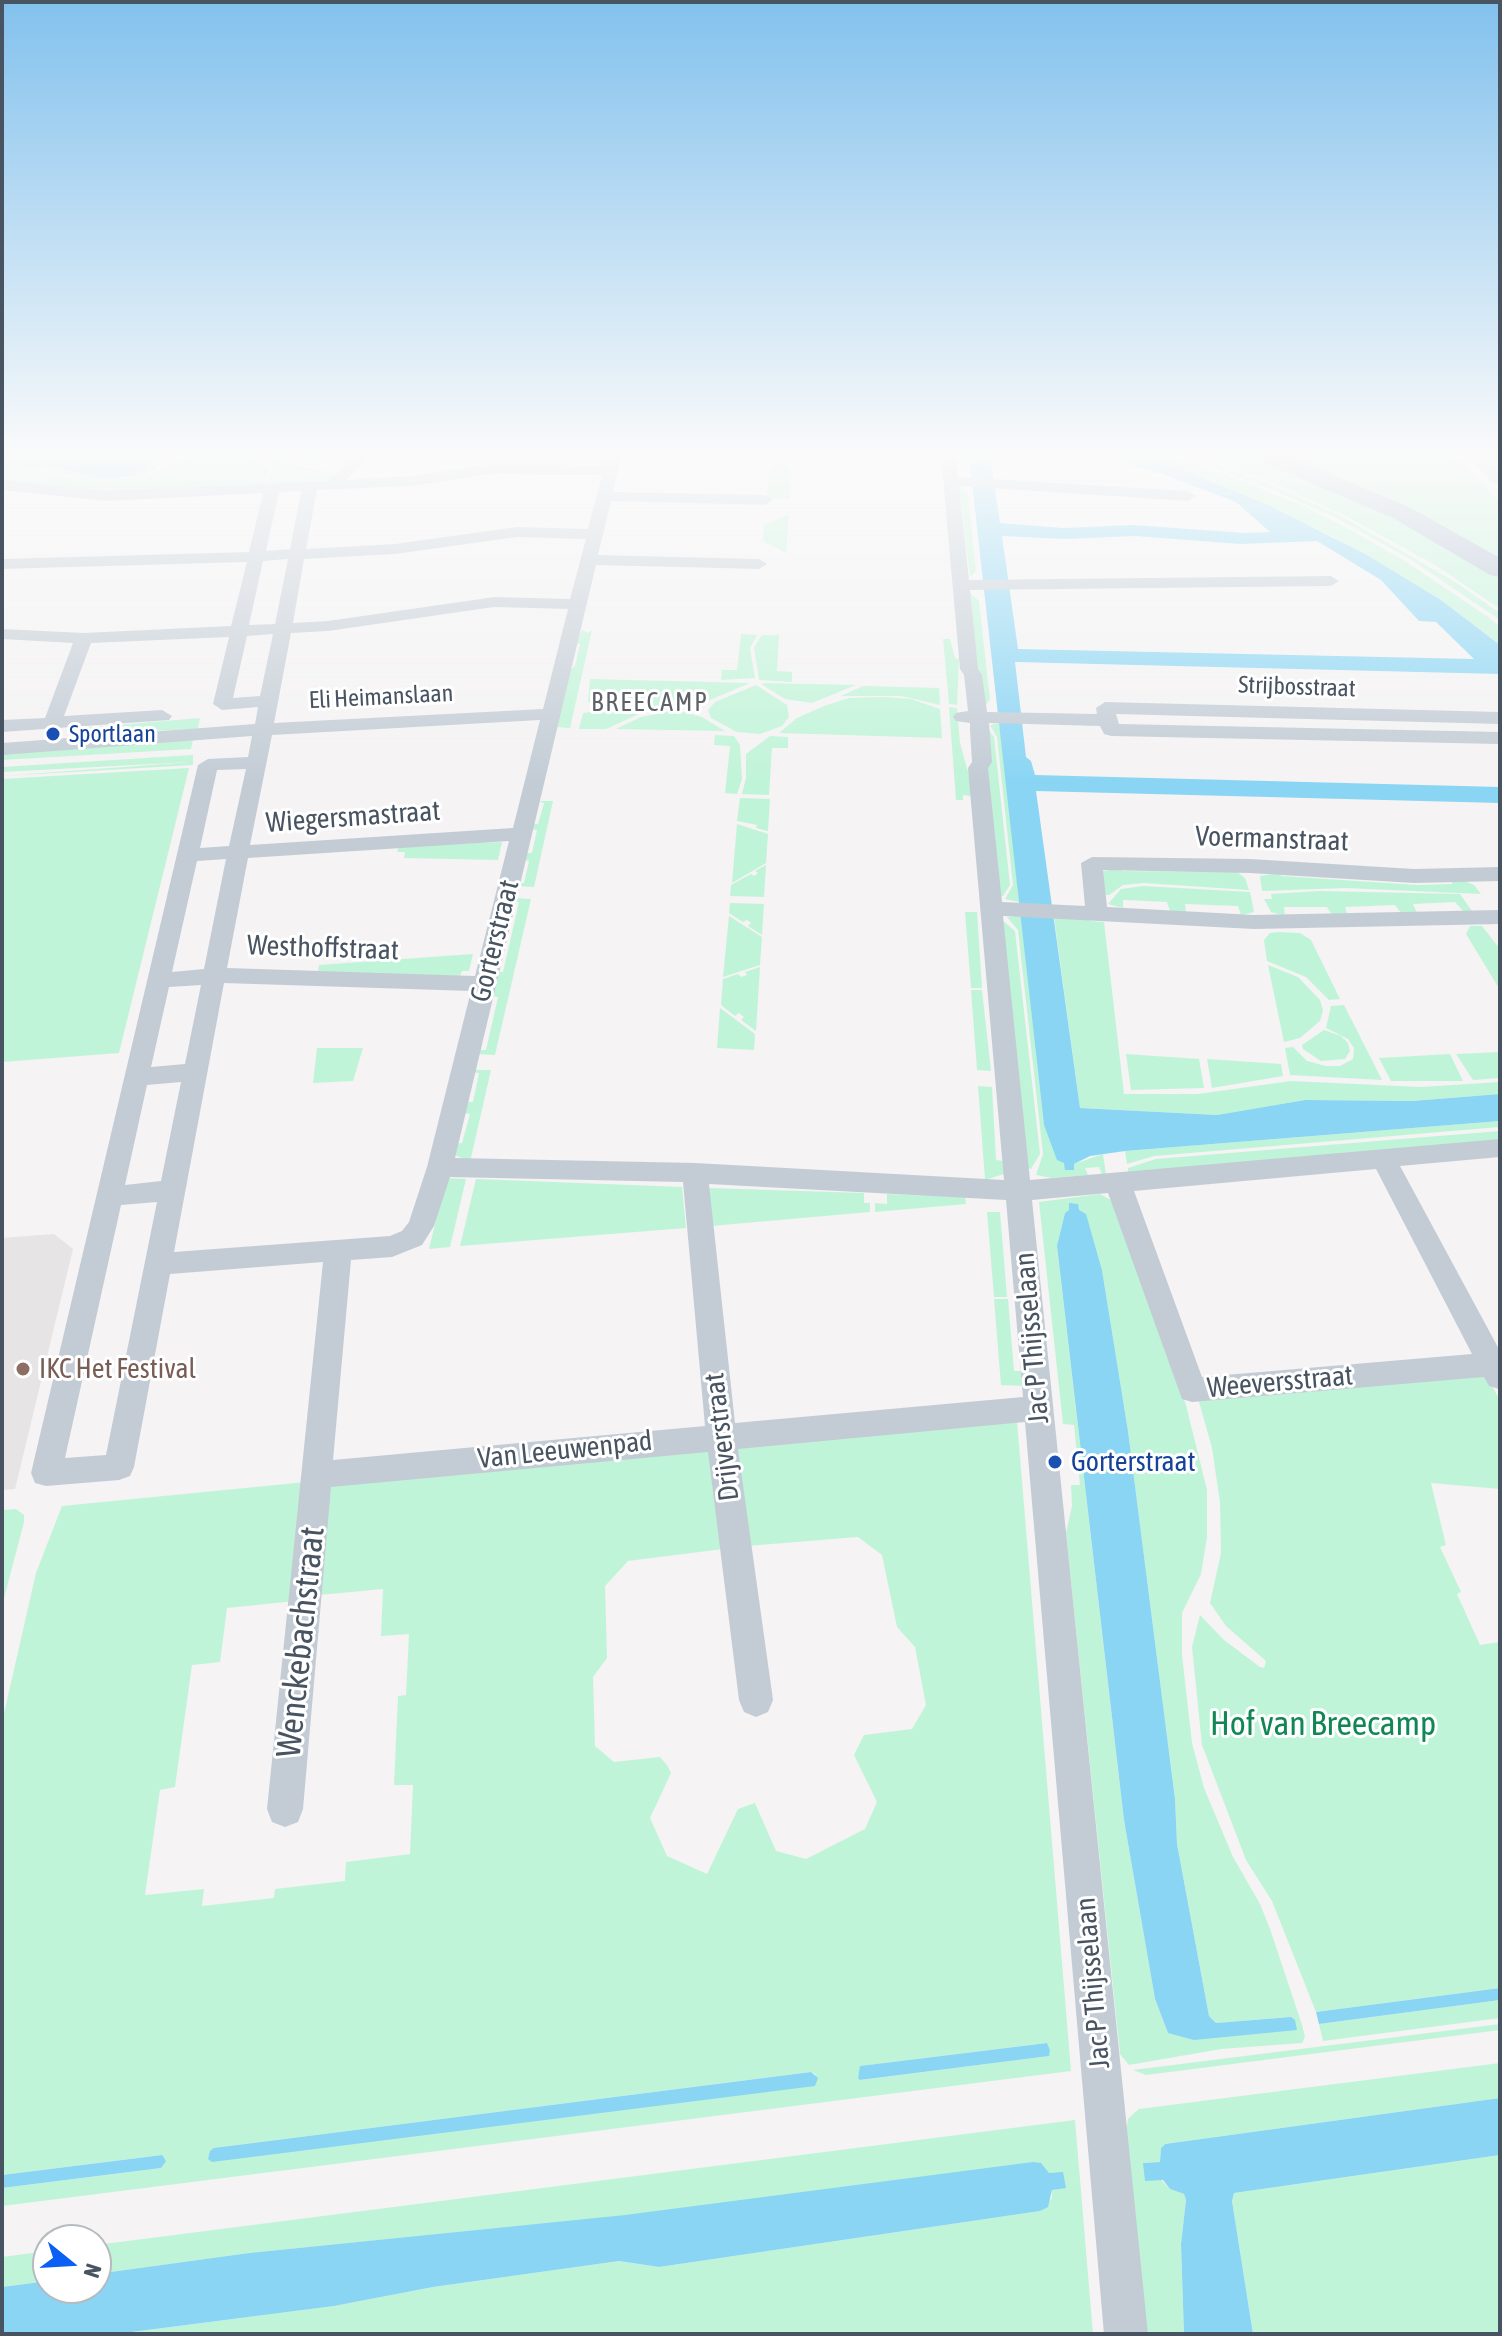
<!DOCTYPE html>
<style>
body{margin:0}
#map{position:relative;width:1502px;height:2336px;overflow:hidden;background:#f5f3f3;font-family:"Asap Condensed",sans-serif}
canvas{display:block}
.frame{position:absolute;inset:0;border:4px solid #485462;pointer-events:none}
.north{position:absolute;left:32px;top:2224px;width:80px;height:80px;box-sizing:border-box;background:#fff;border:2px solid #b6bbc0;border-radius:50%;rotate:108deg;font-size:22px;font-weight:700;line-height:32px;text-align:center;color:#485462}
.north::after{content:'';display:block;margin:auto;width:28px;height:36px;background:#0c5ff5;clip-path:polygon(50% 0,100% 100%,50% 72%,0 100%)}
</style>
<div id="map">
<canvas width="1502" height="2336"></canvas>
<div class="frame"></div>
<div class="north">N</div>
</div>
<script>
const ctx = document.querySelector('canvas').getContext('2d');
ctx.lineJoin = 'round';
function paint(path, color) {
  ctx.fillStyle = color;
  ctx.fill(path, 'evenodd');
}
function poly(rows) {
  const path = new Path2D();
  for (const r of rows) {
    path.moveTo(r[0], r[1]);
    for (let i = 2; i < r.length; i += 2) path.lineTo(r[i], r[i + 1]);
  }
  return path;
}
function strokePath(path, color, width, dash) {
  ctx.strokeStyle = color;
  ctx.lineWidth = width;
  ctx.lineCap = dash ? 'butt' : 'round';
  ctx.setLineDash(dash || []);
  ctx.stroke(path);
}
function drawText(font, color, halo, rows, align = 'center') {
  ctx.font = font + ' "Asap Condensed",sans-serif';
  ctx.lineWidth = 6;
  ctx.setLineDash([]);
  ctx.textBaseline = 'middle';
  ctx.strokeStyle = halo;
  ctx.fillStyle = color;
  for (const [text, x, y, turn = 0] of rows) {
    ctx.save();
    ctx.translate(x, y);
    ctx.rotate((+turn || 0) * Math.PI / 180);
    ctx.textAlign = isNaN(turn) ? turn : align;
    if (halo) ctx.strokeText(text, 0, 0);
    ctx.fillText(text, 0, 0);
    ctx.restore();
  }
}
paint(poly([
 [54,1234,73,1249,15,1489,2,1490,2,1238]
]), '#e6e4e5');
paint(poly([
 [145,456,166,456,166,459,145,477,189,456,255,456,270,471,263,485,99,492,2,482,2,472,23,470,55,473,97,482,46,469,2,471,2,466,24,463,60,467,104,479,124,479,149,457],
 [272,456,282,462,276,456,330,456,316,466,286,462,337,474,327,481,266,484,273,468,260,457],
 [1138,456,1170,456,1209,468,1304,506,1356,533,1405,561,1488,617,1500,627,1500,645,1441,600,1331,536,1211,481],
 [1180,456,1191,456,1264,481,1343,517,1457,583,1500,613,1500,620,1410,559,1336,518,1273,490],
 [1197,456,1258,456,1355,495,1500,575,1500,609,1435,565,1346,516,1266,480],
 [1279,456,1455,456,1500,501,1500,564,1327,474],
 [781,461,792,470,790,499,766,498,769,470],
 [959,488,967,492,968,496,976,571,970,577],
 [789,514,786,553,763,541,764,525],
 [969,592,979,601,990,699,986,705,979,683],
 [582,630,588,633,592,630,570,728,556,727,569,671,575,666,580,644,576,643],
 [741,634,757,635,750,648,755,678,721,680,722,670,737,670],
 [762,635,779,635,777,671,792,672,792,682,759,680,754,647],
 [943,639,950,639,955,658,959,659,957,705,949,704],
 [590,679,749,683,750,683,710,700,638,711,605,709,588,702],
 [764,683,856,685,812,703,785,699,761,684],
 [756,685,787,705,789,717,782,726,760,734,737,732,711,718,708,710,715,702],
 [863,686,939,688,940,705,901,696,841,696],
 [884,697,911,699,940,709,942,738,779,733,797,718,824,706,849,698],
 [949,707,957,708,960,743,970,779,971,796,963,795,963,800,956,800],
 [676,710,702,717,725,731,616,729,641,717],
 [599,711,636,713,639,714,606,729,579,729,583,713],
 [200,718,198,729,78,734,80,728],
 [999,723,1016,854,1019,902,1005,899,1013,885,997,737,990,725],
 [989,730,994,737,1010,885,1003,896,1000,896,985,749],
 [715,735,734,736,740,745,742,779,737,794,725,793,730,746,714,745],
 [770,736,788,737,788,748,772,748,769,795,742,794,746,778,746,754],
 [193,740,191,749,2,760,2,752],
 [193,755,193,765,2,776,191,762,2,772,2,767],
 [189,768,119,1053,2,1062,2,779],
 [740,798,770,799,768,831,756,828,757,825,737,821],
 [537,801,553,801,534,887,517,886,518,883,524,883,529,861,524,860,525,853,532,853,537,830,531,829,532,824,538,824,544,803],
 [737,824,768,834,766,863,732,883],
 [502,842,498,860,404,858,405,852,397,852,399,846],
 [766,865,764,897,730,896,731,885,751,874,754,876,758,873,755,871],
 [1120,868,1122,871,1237,872,1245,878,1249,890,1144,883,1123,885,1109,895,1103,895,1103,871],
 [1280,873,1281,876,1418,885,1452,884,1452,881,1462,880,1474,885,1481,894,1346,888,1262,891,1260,876],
 [1143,886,1250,892,1254,912,1241,915,1238,906,1185,904,1186,912,1170,911,1167,902,1123,900,1123,908,1108,904,1121,889],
 [1319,891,1460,894,1472,911,1463,911,1455,902,1413,904,1417,913,1401,913,1395,905,1345,907,1348,916,1333,917,1327,907,1284,907,1285,916,1271,912,1264,899,1272,899,1271,894],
 [514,898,531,899,495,1055,477,1054,477,1050,486,1050,498,997,490,996,496,972,503,972,519,902,513,902],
 [730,903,764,904,762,935,748,926,751,923,747,920,743,922,729,913],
 [965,912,977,912,982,988,971,988],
 [729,916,762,937,760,965,723,977],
 [1021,916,1044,1125,1064,1163,1074,1170,1074,1164,1103,1154,1106,1174,1102,1174,1099,1167,1085,1168,1088,1175,1052,1178,1036,1175,1043,1154,1018,930,1007,917],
 [1054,917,1089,917,1090,921,1104,922,1124,1094,1198,1094,1291,1081,1421,1087,1500,1082,1500,1094,1412,1101,1305,1100,1217,1115,1080,1108],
 [1002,920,1015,931,1040,1154,1031,1169,1028,1168],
 [1470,926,1482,926,1500,949,1500,990,1466,934],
 [1278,932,1300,933,1311,940,1340,999,1329,1000,1306,977,1267,961,1264,940,1270,933],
 [473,954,469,971,462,971,460,976,318,972,319,965],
 [1268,965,1298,977,1320,1000,1323,1010,1320,1021,1300,1038,1284,1042],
 [760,967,756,1031,741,1020,744,1017,739,1013,735,1016,721,1005,723,979,738,974,741,977,747,975,745,972],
 [971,990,982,990,991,1071,977,1070],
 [1344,1005,1382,1080,1290,1075,1285,1048,1293,1047,1307,1061,1326,1066,1340,1066,1353,1059,1354,1048,1348,1039,1326,1028,1331,1006],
 [720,1008,755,1034,754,1050,717,1048],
 [1324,1030,1341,1036,1348,1043,1350,1051,1345,1059,1321,1061,1303,1049,1302,1045],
 [317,1048,363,1048,353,1081,313,1083],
 [1500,1052,1500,1078,1473,1080,1456,1054],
 [1126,1054,1199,1059,1204,1088,1131,1090],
 [1450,1054,1463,1081,1391,1081,1379,1058],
 [1207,1059,1281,1064,1283,1076,1212,1088],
 [473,1070,491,1070,470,1162,455,1155,455,1144,462,1143,470,1114,462,1113,465,1102,473,1102,479,1073,472,1072],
 [978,1086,992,1087,996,1160,1003,1161,1004,1174,988,1179,985,1179],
 [1500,1121,1500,1127,1154,1156,1127,1164,1125,1151],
 [1500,1131,1500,1141,1128,1172,1128,1168,1156,1159],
 [446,1178,466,1179,450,1247,429,1249],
 [476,1179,682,1187,686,1228,460,1246],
 [709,1188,864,1193,864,1203,870,1203,870,1212,711,1226],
 [887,1194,965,1197,966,1204,875,1212,875,1203,887,1204],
 [1100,1194,1111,1200,1186,1405,1207,1490,1207,1537,1201,1574,1182,1613,1182,1655,1192,1743,1204,1788,1233,1857,1260,1904,1270,1929,1302,2025,1305,2037,1302,2043,1221,2049,1129,2065,1120,2054,1066,1533,1072,1506,1071,1485,1080,1485,1074,1425,1063,1424,1039,1202],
 [1069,1204,1086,1216,1102,1270,1128,1431,1175,1799,1177,1844,1209,2016,1216,2023,1291,2017,1168,2033,1155,1999,1124,1820,1057,1247,1065,1213,1070,1210],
 [987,1212,1000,1212,1007,1297,994,1297],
 [994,1299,1008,1299,1014,1371,1021,1371,1023,1386,1001,1385],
 [1485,1372,1500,1401,1500,1489,1431,1483,1446,1545,1440,1547,1461,1592,1457,1594,1480,1645,1500,1642,1500,1988,1316,2012,1272,1901,1246,1860,1202,1745,1192,1647,1200,1615,1224,1640,1260,1667,1264,1668,1266,1661,1226,1626,1210,1603,1221,1553,1220,1502,1212,1448,1198,1398],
 [1017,1421,1071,2071,2,2206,2,2188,161,2168,161,2155,2,2175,2,1722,36,1573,62,1506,306,1482,295,1601,227,1608,220,1662,192,1665,175,1787,160,1790,145,1895,204,1889,202,1906,274,1898,275,1889,345,1881,346,1862,410,1854,413,1785,394,1785,398,1696,406,1695,409,1634,381,1636,383,1589,319,1595,328,1480,713,1444,723,1549,628,1561,605,1586,607,1658,593,1677,595,1746,614,1762,660,1757,667,1765,671,1773,650,1818,667,1856,707,1874,738,1809,755,1803,776,1851,806,1859,865,1829,877,1802,854,1755,864,1735,912,1729,926,1705,915,1647,897,1627,882,1555,858,1537,747,1546,734,1442],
 [1047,2043,1050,2050,1048,2056,861,2080,858,2078,861,2066],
 [811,2072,816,2075,214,2148],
 [16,1509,24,1515,24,1522,2,1606,2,1510],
 [1500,2000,1500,2018,1323,2041,1319,2024],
 [1500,2024,1500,2030,1146,2075,1133,2070],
 [1500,2063,1500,2098,1165,2144,1161,2148,1160,2162,1144,2163,1170,2189,1184,2194,1186,2200,1181,2244,1184,2334,1147,2334,1126,2132,1128,2119,1134,2113,1139,2109],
 [1075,2120,1093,2334,116,2334,334,2306,433,2287,619,2261,659,2267,1040,2211,1052,2198,1052,2190,1066,2187,1049,2173,249,2253,96,2274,96,2245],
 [1500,2155,1500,2334,1253,2334,1232,2201,1234,2193],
 [48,2251,48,2281,2,2287,2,2257]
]), '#c0f4d8');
paint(poly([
 [2,456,145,456,152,459,152,465,133,476,104,479,49,465,2,466],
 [969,456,990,456,1000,523,1063,528,1133,525,1245,533,1270,532,1236,502,1166,475,1101,456,1138,456,1191,473,1270,506,1365,554,1441,600,1500,645,1500,674,1015,662,1026,757,1031,761,1035,775,1500,787,1500,803,1036,791,1080,1108,1217,1115,1305,1100,1412,1101,1500,1094,1500,1121,1125,1151,1090,1156,1074,1164,1074,1170,1065,1170,1064,1163,1057,1160,1044,1125],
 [1002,536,1065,539,1135,536,1241,544,1317,541,1381,580,1419,621,1436,622,1474,659,1018,649],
 [1069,1203,1078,1204,1079,1210,1086,1214,1102,1270,1128,1431,1175,1799,1177,1844,1209,2016,1216,2023,1291,2017,1295,2020,1297,2030,1194,2040,1168,2033,1155,1999,1124,1820,1057,1246,1065,1213,1069,1210],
 [1500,1988,1500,2000,1319,2024,1316,2012],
 [1047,2043,1050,2050,1049,2056,860,2080,858,2078,860,2066],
 [811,2072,818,2078,815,2086,212,2162,208,2159,210,2151,214,2148],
 [1500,2098,1500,2155,1234,2193,1232,2201,1253,2334,1184,2334,1181,2244,1186,2200,1184,2194,1170,2189,1163,2180,1145,2181,1143,2163,1160,2162,1161,2148,1165,2144],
 [162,2155,166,2161,161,2168,2,2188,2,2175],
 [1033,2162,1041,2163,1049,2173,1063,2172,1066,2188,1052,2190,1048,2207,1040,2211,659,2267,619,2261,433,2287,334,2306,116,2334,2,2334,2,2287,48,2281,48,2288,96,2288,96,2274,249,2253,625,2215]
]), '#8ad5f4');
paint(poly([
 [354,456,370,456,346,480,411,476,493,464,604,466,607,456,621,456,613,492,765,495,773,500,765,505,611,501,598,555,759,559,767,564,759,569,596,565,455,1158,695,1163,1004,1180,968,768,972,762,970,730,970,723,956,721,953,717,956,713,968,711,964,675,960,669,941,456,955,456,958,477,1188,491,1196,496,1188,501,959,486,969,580,1331,576,1339,581,1331,586,970,590,978,669,982,675,987,712,1097,714,1096,708,1105,702,1500,712,1500,724,1116,714,1119,724,1500,732,1500,744,1111,736,1104,734,1100,726,989,723,992,762,988,768,1002,902,1085,906,1081,863,1092,857,1250,859,1414,869,1500,867,1500,881,1414,883,1250,873,1103,870,1107,907,1254,915,1500,910,1500,924,1254,929,1003,916,1030,1180,1500,1139,1500,1157,1400,1166,1500,1351,1499,1389,1489,1386,1484,1377,1192,1402,1182,1399,1108,1193,1032,1200,1148,2334,1104,2334,1025,1422,738,1449,773,1700,768,1712,756,1717,744,1712,739,1700,708,1452,331,1487,303,1809,298,1822,285,1827,272,1822,267,1809,323,1262,170,1274,134,1467,130,1476,119,1480,46,1486,35,1483,31,1473,198,765,208,759,248,757,252,736,2,755,2,743,255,724,258,707,222,710,213,704,229,637,91,643,64,716,162,710,172,716,169,720,2,732,2,720,45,718,73,643,2,639,2,629,84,633,231,626,247,562,2,569,2,559,249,552,263,493,106,501,2,490,2,480,106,491,328,481,354,456],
 [493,474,602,475,588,529,517,527,395,544,306,549,317,490,411,486,493,474],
 [301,491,290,549,266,551,279,492,301,491],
 [517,537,586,539,570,599,494,597,328,621,293,623,304,559,395,554,517,537],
 [288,559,275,624,249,625,263,561,288,559],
 [494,607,568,609,543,709,274,723,291,633,328,631,494,607],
 [273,634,260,696,233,698,247,636,273,634],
 [540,720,513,828,250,845,272,735,540,720],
 [246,769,229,846,200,848,217,770,246,769],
 [509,841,475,976,227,968,248,858,509,841],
 [226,859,204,969,172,972,197,861,226,859],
 [224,983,471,991,427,1167,409,1222,402,1231,390,1236,174,1252,224,983],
 [201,985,185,1064,151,1067,169,987,201,985],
 [181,1082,161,1181,125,1185,147,1085,181,1082],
 [1376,1169,1472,1354,1202,1377,1134,1191,1376,1169],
 [450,1177,683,1182,705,1426,333,1460,351,1260,392,1257,422,1245,434,1226,450,1177],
 [709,1184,1006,1200,1023,1397,735,1423,709,1184],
 [157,1202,106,1455,65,1458,121,1205,157,1202]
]), '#c3ccd5');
paint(poly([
 [1467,456,1490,456,1500,465,1500,484,1492,482,1467,456]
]), '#c4cedc');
paint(poly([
 [1256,456,1288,456,1411,508,1500,558,1500,577,1490,575,1393,518,1259,461,1256,456]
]), '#b1bfd3');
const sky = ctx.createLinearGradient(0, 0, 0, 783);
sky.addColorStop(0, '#82c1ed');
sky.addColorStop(0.58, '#fafafa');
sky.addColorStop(1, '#fafafa00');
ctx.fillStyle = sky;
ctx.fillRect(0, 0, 1502, 783);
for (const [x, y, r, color] of [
 [53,734,8,"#1a4fb4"],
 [23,1369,8,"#8d6e63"],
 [1055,1462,8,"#1a4fb4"]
]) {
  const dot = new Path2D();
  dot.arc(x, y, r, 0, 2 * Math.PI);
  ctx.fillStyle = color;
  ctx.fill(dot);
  strokePath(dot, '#fff', 3);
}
drawText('24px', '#485462', '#fff', [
 ["Strijbosstraat",1297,687,2],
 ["Eli Heimanslaan",381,697,-3]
]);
drawText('24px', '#164399', '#fff', [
 ["Sportlaan",69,734]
], 'left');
ctx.letterSpacing = '2px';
drawText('26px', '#5e6268', '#fff', [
 ["BREECAMP",650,703]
]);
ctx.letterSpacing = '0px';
drawText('28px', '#485462', '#fff', [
 ["Wiegersmastraat",353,817,-4],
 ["Voermanstraat",1272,839,2],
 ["Gorterstraat",495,941,-76],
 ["Westhoffstraat",323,948,2],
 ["Jac P Thijsselaan",1032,1338,-95],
 ["Weeversstraat",1280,1382,-5],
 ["Drijverstraat",722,1437,-97],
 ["Van Leeuwenpad",565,1450,-6],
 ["Jac P Thijsselaan",1093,1983,-95]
]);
drawText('28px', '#785e54', '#fff', [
 ["IKC Het Festival",39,1369]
], 'left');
drawText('28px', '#164399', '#fff', [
 ["Gorterstraat",1071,1462]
], 'left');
drawText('34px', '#485462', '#fff', [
 ["Wenckebachstraat",301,1642,-84]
]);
drawText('34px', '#108754', '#fff', [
 ["Hof van Breecamp",1323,1724]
]);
</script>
